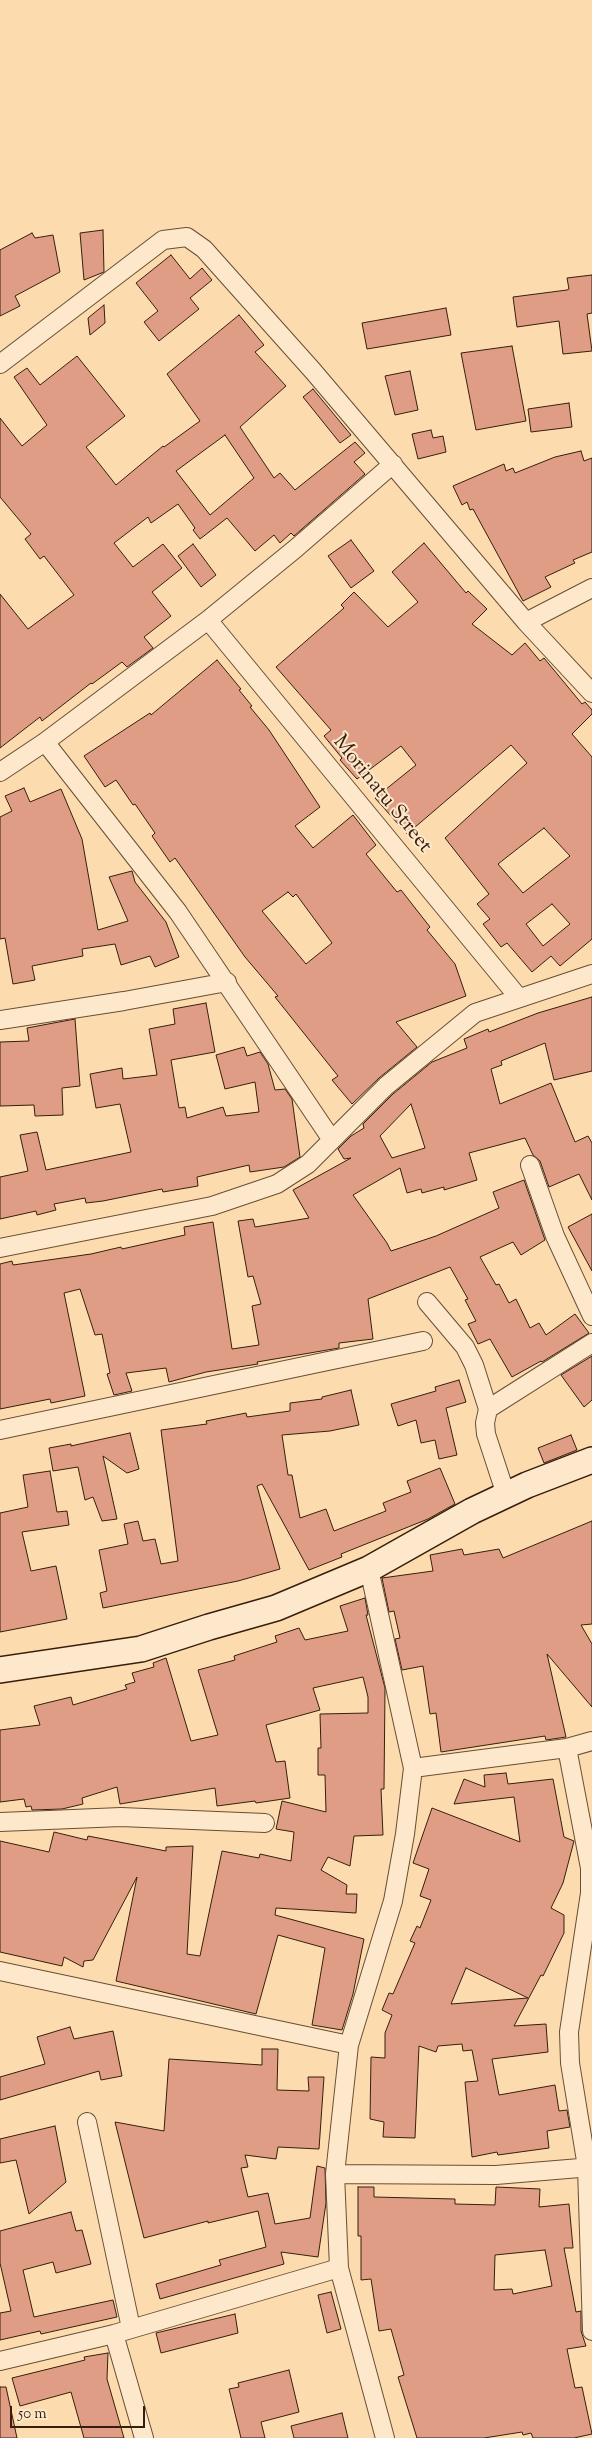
<!DOCTYPE html>
<style>
body{margin:0}
#map{position:relative;width:592px;height:2438px;overflow:hidden;background:#fcdcaf;font-family:"Sorts Mill Goudy",serif}
canvas{display:block}
.scale{position:absolute;left:10px;top:2406px;width:135px;height:22px;box-sizing:border-box;border:2px solid #371e0c;border-top:0;padding-left:6px;font-size:15px;line-height:18px;white-space:nowrap;color:#371e0c;-webkit-text-stroke:4px #fde8cb;paint-order:stroke}
</style>
<div id="map">
<canvas width="592" height="2438"></canvas>
<div class="scale">50 m</div>
</div>
<script>
const ctx = document.querySelector('canvas').getContext('2d');
ctx.lineJoin = 'round';
function paint(path, color) {
  ctx.fillStyle = color;
  ctx.fill(path, 'evenodd');
}
function poly(rows) {
  const path = new Path2D();
  for (const r of rows) {
    path.moveTo(r[0], r[1]);
    for (let i = 2; i < r.length; i += 2) path.lineTo(r[i], r[i + 1]);
  }
  return path;
}
function strokePath(path, color, width, dash) {
  ctx.strokeStyle = color;
  ctx.lineWidth = width;
  ctx.lineCap = dash ? 'butt' : 'round';
  ctx.setLineDash(dash || []);
  ctx.stroke(path);
}
function drawText(font, color, halo, rows, align = 'center') {
  ctx.font = font + ' "Sorts Mill Goudy",serif';
  ctx.lineWidth = 4;
  ctx.setLineDash([]);
  ctx.textBaseline = 'middle';
  ctx.strokeStyle = halo;
  ctx.fillStyle = color;
  for (const [text, x, y, turn = 0] of rows) {
    ctx.save();
    ctx.translate(x, y);
    ctx.rotate((+turn || 0) * Math.PI / 180);
    ctx.textAlign = isNaN(turn) ? turn : align;
    if (halo) ctx.strokeText(text, 0, 0);
    ctx.fillText(text, 0, 0);
    ctx.restore();
  }
}
const building = poly([
 [103,230,104,272,84,280,80,233,103,230],
 [32,233,35,238,53,235,60,272,15,296,20,306,0,316,0,250,32,233],
 [171,255,190,279,202,268,212,280,190,298,199,309,159,341,144,322,158,311,136,283,171,255],
 [592,275,592,313,587,314,592,351,563,354,559,321,517,327,513,297,567,290,569,289,567,278,592,275],
 [104,305,105,323,90,335,88,318,104,305],
 [446,308,451,335,367,349,362,323,446,308],
 [239,315,264,345,255,352,286,386,240,427,274,478,280,473,295,490,355,442,365,453,354,462,365,474,294,536,291,533,280,543,274,535,255,551,227,518,200,539,193,530,195,528,178,504,151,523,148,517,114,543,133,567,163,544,182,568,152,592,171,616,144,637,153,648,127,667,122,662,92,684,91,683,42,721,40,717,0,748,0,594,28,629,74,595,44,556,40,559,25,539,31,534,0,497,0,418,22,446,47,425,14,377,27,368,40,385,77,356,125,416,86,447,116,485,163,446,164,447,200,421,167,374,239,315],
 [225,435,254,478,210,515,176,471,225,435],
 [512,346,526,421,476,430,461,353,512,346],
 [410,371,418,410,395,415,385,376,410,371],
 [313,389,351,435,340,443,303,397,313,389],
 [569,403,572,427,531,432,528,409,569,403],
 [431,430,433,438,443,436,446,452,418,459,412,434,431,430],
 [581,451,584,461,592,458,592,552,573,560,575,563,545,577,551,587,523,601,473,509,470,510,467,502,462,505,453,486,504,464,506,471,513,468,515,473,555,457,581,451],
 [351,540,374,571,351,588,328,556,351,540],
 [424,543,466,593,468,591,487,609,472,624,512,655,525,643,540,661,544,658,582,704,585,702,592,710,592,714,572,734,592,757,592,939,560,966,551,956,532,972,507,943,501,947,483,924,490,919,477,904,489,894,445,838,527,763,511,745,407,834,375,798,416,765,401,746,357,779,340,760,342,758,324,736,331,730,276,667,344,608,341,605,354,592,388,627,418,602,392,572,424,543],
 [544,828,570,856,523,893,498,864,544,828],
 [552,904,570,924,543,946,526,924,552,904],
 [193,544,216,575,201,587,178,556,193,544],
 [217,660,241,689,239,690,252,706,250,707,269,730,320,807,295,826,313,848,353,815,376,845,366,854,397,892,401,890,430,927,427,930,455,964,466,996,396,1022,417,1047,379,1078,352,1104,332,1080,338,1076,275,997,278,996,245,957,175,858,170,862,152,836,155,833,135,804,133,805,116,780,105,787,84,756,150,713,151,715,217,660],
 [288,892,293,897,296,894,332,943,306,964,262,911,288,892],
 [24,788,30,802,61,789,82,839,98,930,128,921,109,877,132,871,135,882,166,922,179,957,155,967,150,956,121,965,115,944,82,949,83,956,32,966,35,980,13,984,5,938,0,939,0,817,12,811,5,796,24,788],
 [592,997,592,1071,554,1080,545,1043,501,1061,502,1065,491,1069,500,1104,551,1083,575,1142,588,1136,592,1143,592,1200,579,1174,549,1187,540,1161,533,1155,525,1138,469,1153,477,1180,444,1190,444,1187,422,1193,421,1189,407,1193,400,1168,353,1195,387,1243,391,1251,436,1236,499,1208,493,1192,524,1180,545,1240,521,1255,513,1242,480,1257,496,1285,499,1284,509,1303,516,1299,530,1328,539,1323,546,1335,575,1314,589,1333,542,1362,541,1361,512,1377,490,1339,478,1344,468,1324,476,1321,465,1300,468,1299,450,1267,368,1299,373,1339,339,1343,339,1348,257,1362,258,1364,206,1372,169,1382,166,1368,126,1373,132,1391,114,1395,107,1374,110,1373,102,1334,95,1335,80,1289,64,1293,85,1396,51,1403,50,1399,0,1409,0,1264,12,1261,13,1265,91,1254,121,1247,122,1249,185,1235,184,1227,213,1222,232,1349,259,1345,252,1306,261,1304,253,1276,248,1277,238,1221,253,1219,255,1227,309,1218,293,1190,351,1158,344,1159,338,1149,351,1136,364,1128,363,1124,393,1094,432,1062,467,1048,464,1039,488,1029,489,1032,538,1013,592,997],
 [411,1104,425,1148,392,1158,380,1136,411,1104],
 [206,1003,215,1052,171,1060,179,1108,185,1107,187,1118,223,1107,226,1116,259,1112,255,1082,225,1089,216,1055,244,1047,247,1056,260,1052,268,1064,275,1090,285,1089,292,1099,300,1157,284,1167,250,1172,249,1165,197,1177,198,1186,163,1192,162,1189,103,1201,86,1203,85,1198,54,1204,56,1210,37,1215,36,1211,0,1219,0,1177,28,1171,20,1135,37,1132,46,1170,131,1152,120,1104,96,1108,90,1074,122,1068,123,1079,157,1075,149,1029,175,1024,173,1009,206,1003],
 [75,1019,80,1086,62,1088,63,1115,35,1116,34,1105,0,1106,0,1042,29,1041,27,1028,75,1019],
 [592,1214,592,1271,568,1227,592,1214],
 [592,1356,592,1400,584,1407,561,1375,592,1356],
 [459,1380,466,1402,446,1408,457,1455,439,1459,435,1440,421,1443,416,1420,398,1426,391,1404,436,1391,435,1387,459,1380],
 [351,1390,359,1425,330,1431,282,1435,288,1475,292,1475,300,1518,326,1509,334,1531,386,1511,383,1503,411,1492,407,1481,440,1468,455,1504,428,1519,341,1554,342,1557,309,1570,262,1484,257,1486,280,1569,238,1581,103,1608,100,1593,107,1591,99,1550,128,1544,124,1524,138,1521,143,1541,155,1539,161,1564,178,1561,161,1430,207,1424,206,1421,246,1413,247,1417,290,1411,290,1403,322,1399,322,1397,351,1390],
 [130,1433,139,1469,127,1473,103,1456,117,1519,102,1521,93,1497,85,1500,78,1467,53,1471,49,1448,71,1444,71,1446,130,1433],
 [571,1435,577,1450,544,1463,538,1448,571,1435],
 [50,1471,57,1512,67,1511,69,1525,22,1532,31,1571,56,1566,67,1619,0,1632,0,1513,28,1507,23,1475,50,1471],
 [592,1521,592,1624,581,1625,592,1644,592,1707,547,1654,566,1737,546,1740,545,1736,441,1752,436,1713,430,1714,423,1666,402,1670,395,1639,400,1638,394,1611,389,1612,382,1578,433,1571,430,1555,462,1549,464,1555,499,1549,503,1558,592,1521],
 [365,1598,368,1615,366,1615,385,1688,384,1789,381,1789,383,1835,354,1836,350,1866,328,1857,321,1870,347,1885,346,1894,357,1894,356,1913,276,1908,275,1915,364,1939,353,1994,342,2030,312,2025,325,1948,278,1935,256,2014,116,1981,137,1877,93,1960,84,1961,83,1967,64,1957,62,1966,0,1952,0,1841,49,1852,54,1832,87,1840,88,1836,166,1851,166,1847,193,1846,187,1954,200,1956,222,1851,259,1858,260,1854,291,1861,294,1832,276,1829,282,1801,326,1812,325,1775,318,1775,318,1748,321,1748,320,1714,368,1713,368,1697,363,1677,313,1688,320,1710,266,1725,276,1762,285,1761,290,1798,256,1803,255,1801,217,1806,215,1788,120,1804,117,1787,82,1798,83,1804,62,1809,32,1810,31,1806,26,1807,24,1799,0,1802,0,1730,40,1725,34,1706,71,1697,73,1705,127,1689,125,1685,135,1682,132,1673,154,1667,153,1663,166,1658,191,1741,218,1735,198,1670,235,1660,234,1656,277,1642,275,1636,299,1628,305,1640,348,1631,340,1606,365,1598],
 [506,1773,508,1784,553,1779,564,1837,574,1841,563,1883,551,1908,564,1915,564,1933,543,1976,541,1975,514,2026,546,2024,548,2052,492,2059,499,2095,555,2085,559,2111,567,2110,570,2127,547,2131,549,2148,498,2155,497,2152,472,2157,465,2082,478,2081,472,2050,463,2051,462,2044,438,2046,436,2052,419,2046,415,2138,383,2137,384,2122,370,2119,371,2057,385,2058,385,2033,392,2015,382,2010,389,1993,393,1994,415,1943,410,1941,417,1926,420,1928,431,1900,420,1896,429,1869,413,1863,432,1808,520,1842,514,1797,454,1804,464,1779,485,1787,484,1775,506,1773],
 [466,1968,528,1998,451,2004,466,1968],
 [70,2027,74,2039,113,2031,122,2076,101,2080,99,2071,0,2100,0,2077,45,2064,37,2037,70,2027],
 [262,2049,278,2049,277,2090,309,2091,308,2077,324,2077,319,2149,278,2147,276,2159,245,2155,248,2167,241,2168,248,2197,268,2193,275,2224,310,2218,317,2166,325,2168,326,2203,318,2257,281,2252,284,2264,160,2299,156,2284,221,2265,219,2260,266,2247,258,2211,208,2223,208,2221,144,2238,115,2122,164,2131,169,2059,262,2065,262,2049],
 [55,2126,66,2182,29,2214,16,2160,0,2163,0,2139,55,2126],
 [358,2187,374,2187,374,2197,455,2199,455,2204,495,2205,496,2187,540,2189,539,2207,569,2204,573,2248,564,2248,576,2312,581,2311,581,2331,586,2346,567,2349,575,2388,582,2387,592,2434,574,2438,533,2438,531,2433,523,2435,522,2432,484,2438,417,2438,398,2377,404,2375,391,2329,379,2331,371,2279,361,2280,361,2236,358,2236,358,2187],
 [545,2250,552,2286,513,2294,512,2289,494,2290,495,2255,545,2250],
 [71,2212,76,2231,82,2230,91,2264,56,2273,53,2262,23,2270,34,2317,113,2300,117,2317,41,2334,40,2331,0,2340,0,2313,11,2311,0,2263,0,2231,71,2212],
 [331,2292,341,2329,327,2333,318,2295,331,2292],
 [235,2314,238,2333,161,2353,156,2333,235,2314],
 [108,2353,107,2379,124,2438,84,2438,71,2392,20,2406,12,2378,85,2360,84,2357,108,2353],
 [289,2370,299,2412,261,2422,265,2438,241,2438,229,2389,239,2387,238,2383,289,2370],
 [0,2387,6,2387,17,2438,0,2438,0,2387],
 [342,2413,348,2438,294,2438,291,2426,342,2413]
]);
paint(building, '#e09d86');
strokePath(building, '#371e0c', 1);
const street = poly([
 [0,364,163,240,187,237,204,249,313,371,526,622,592,693],
 [208,620,519,998],
 [526,622,592,588],
 [45,742,178,912,332,1140],
 [0,772,45,742,208,620,295,549,393,464],
 [0,1020,124,1001,227,982],
 [530,1165,555,1236,592,1316],
 [0,1248,212,1206,277,1184,308,1164,386,1086,475,1013,592,974],
 [427,1302,465,1347,474,1365,488,1409],
 [0,1430,423,1341],
 [506,1495,486,1434,485,1423,488,1409,592,1343],
 [567,1748,592,1741],
 [413,1768,567,1748,590,1868,590,1893,569,2032,570,2063,587,2167,592,2331],
 [0,1822,121,1817,265,1823],
 [0,1971,349,2045],
 [87,2122,131,2328],
 [335,2174,496,2175,592,2167],
 [339,2268,385,2438],
 [114,2334,144,2438],
 [0,2361,114,2334,339,2268,335,2174,349,2045,393,1901,405,1834,413,1768,369,1569]
]);
const secondary = poly([
 [0,1670,141,1649,209,1627,276,1608,369,1569,472,1511,527,1485,592,1460]
]);
strokePath(street, '#684e35', 20);
strokePath(secondary, '#371e0c', 28);
strokePath(street, '#fde8cb', 18);
strokePath(secondary, '#fde8cb', 25);
drawText('21px', '#371e0c', '#fde8cb', [
 ["Morinatu Street",381,795,51]
]);
</script>
